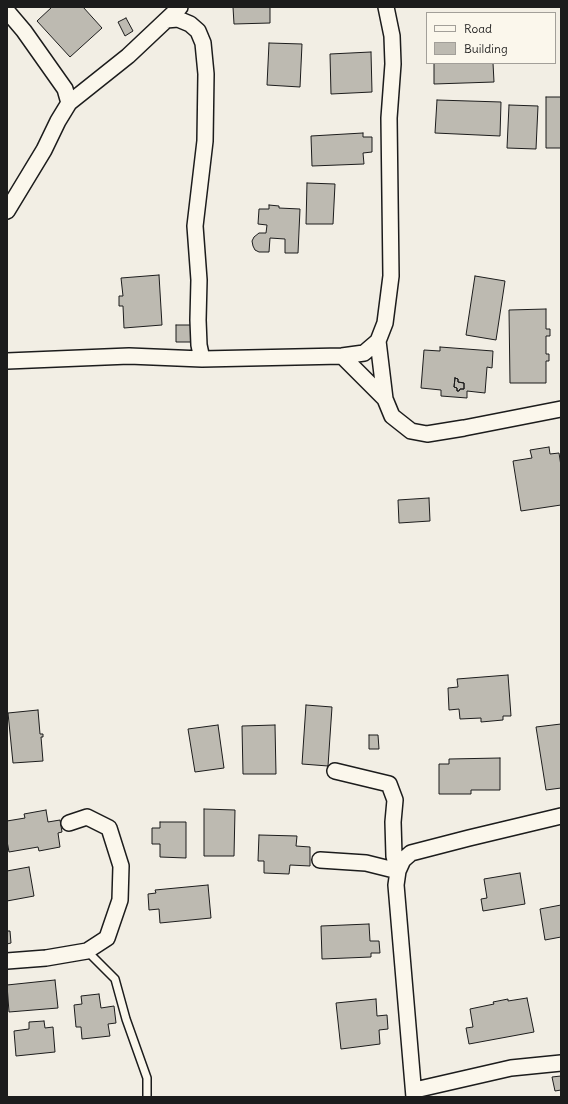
<!DOCTYPE html>
<style>
body{margin:0}
#map{position:relative;width:568px;height:1104px;overflow:hidden;background:#f2eee4;font-family:Delius,sans-serif}
canvas{display:block}
.frame{position:absolute;inset:0;border:8px solid #1c1c1c;pointer-events:none}
.legend{position:absolute;left:426px;top:12px;width:130px;height:52px;box-sizing:border-box;background:#fbf7ec;border:1px solid #a29f99;margin:0;padding:5px 7px;list-style:none;font-size:12px;color:#1c1c1c}
.legend li{display:flex;align-items:center;gap:8px;height:20px}
.legend b{width:20px;border:1px solid #a29f99}
</style>
<div id="map">
<canvas width="568" height="1104"></canvas>
<div class="frame"></div>
<ul class="legend">
<li><b style="height:5px;background:#fbf7ec"></b>Road</li>
<li><b style="height:11px;background:#bdbab1"></b>Building</li>
</ul>
</div>
<script>
const ctx = document.querySelector('canvas').getContext('2d');
ctx.lineJoin = 'round';
function paint(path, color) {
  ctx.fillStyle = color;
  ctx.fill(path, 'evenodd');
}
function poly(rows) {
  const path = new Path2D();
  for (const r of rows) {
    path.moveTo(r[0], r[1]);
    for (let i = 2; i < r.length; i += 2) path.lineTo(r[i], r[i + 1]);
  }
  return path;
}
function strokePath(path, color, width, dash) {
  ctx.strokeStyle = color;
  ctx.lineWidth = width;
  ctx.lineCap = dash ? 'butt' : 'round';
  ctx.setLineDash(dash || []);
  ctx.stroke(path);
}
const building = poly([
 [52,7,83,7,102,28,70,57,37,21,52,7],
 [233,7,270,7,270,23,234,24,233,7],
 [126,18,133,31,125,36,118,22,126,18],
 [269,43,302,44,300,87,267,85,269,43],
 [371,52,372,92,331,94,330,54,371,52],
 [434,63,493,63,494,82,434,84,434,63],
 [546,97,561,97,561,148,546,148,546,97],
 [437,100,501,102,500,136,435,133,437,100],
 [509,105,538,106,536,149,507,148,509,105],
 [363,133,363,137,372,137,372,152,363,153,364,164,312,166,311,136,363,133],
 [307,183,335,184,333,224,306,224,307,183],
 [269,205,279,206,279,208,300,209,298,253,285,253,285,239,270,238,269,252,259,252,255,250,253,246,252,241,254,237,259,233,266,233,267,225,258,224,259,209,269,209,269,205],
 [159,275,162,325,124,328,123,306,119,306,119,296,123,296,121,278,159,275],
 [475,276,505,281,496,340,466,335,475,276],
 [546,309,546,329,550,329,550,336,546,336,546,354,549,354,549,361,546,361,546,383,510,383,509,310,546,309],
 [176,325,194,325,194,342,176,342,176,325],
 [440,347,493,351,492,368,487,367,485,393,467,391,467,398,441,396,441,390,421,388,424,350,440,351,440,347],
 [455,378,458,379,458,382,464,383,464,389,460,389,459,391,457,391,457,388,454,387,455,378],
 [455,378,458,379,458,382,464,383,464,389,460,389,459,391,457,391,457,388,454,387,455,378],
 [549,447,550,454,559,453,561,466,561,505,521,511,513,461,532,458,530,450,549,447],
 [429,498,430,521,399,523,398,500,429,498],
 [508,675,511,716,503,716,503,720,481,722,481,718,460,719,459,709,449,710,448,688,458,687,457,679,508,675],
 [306,705,332,707,328,766,302,764,306,705],
 [38,710,40,734,43,734,43,737,41,737,43,761,13,763,8,713,38,710],
 [561,724,561,788,546,790,536,727,561,724],
 [218,725,224,768,195,772,188,729,218,725],
 [275,725,276,774,243,774,242,726,275,725],
 [369,735,378,735,379,749,369,749,369,735],
 [500,758,500,790,471,790,471,794,439,794,439,764,449,764,449,759,500,758],
 [204,809,235,810,234,856,204,856,204,809],
 [46,810,48,822,60,820,62,832,58,833,60,847,39,851,38,847,9,852,7,841,7,821,25,818,24,814,46,810],
 [160,822,186,822,186,858,160,857,160,844,152,844,152,828,160,828,160,822],
 [259,835,297,836,296,846,310,847,310,866,290,865,289,874,264,873,264,861,258,861,259,835],
 [29,867,34,896,7,901,7,871,29,867],
 [520,873,525,904,483,911,481,899,487,898,484,879,520,873],
 [208,885,211,918,160,923,159,909,149,910,148,894,156,893,155,890,208,885],
 [561,905,561,937,545,940,540,909,561,905],
 [369,924,370,941,379,941,380,953,371,953,371,957,322,959,321,926,369,924],
 [7,931,10,931,11,943,7,944,7,931],
 [55,980,58,1008,9,1012,7,985,55,980],
 [99,994,101,1008,114,1006,116,1023,108,1024,110,1036,82,1039,81,1027,76,1027,74,1005,82,1004,81,996,99,994],
 [527,998,534,1032,469,1044,466,1028,473,1027,470,1009,494,1004,493,1002,508,999,508,1001,527,998],
 [376,999,377,1016,387,1015,388,1029,379,1030,380,1044,341,1049,336,1003,376,999],
 [44,1021,45,1028,53,1027,55,1052,16,1056,14,1031,29,1029,29,1022,44,1021],
 [561,1076,561,1090,555,1091,552,1077,561,1076]
]);
paint(building, '#bdbab1');
strokePath(building, '#1c1c1c', 1);
const service = poly([
 [87,951,115,979,126,1019,147,1078,147,1097]
]);
const minor = poly([
 [7,11,24,31,65,89,69,103],
 [166,20,178,19,190,24,198,31,203,43,206,74,205,141,195,226,199,280,198,320,199,345,202,359],
 [7,211,44,150,58,121,69,103,128,56,180,7],
 [378,341,385,399],
 [342,356,385,399,392,416,411,431,427,434,464,428,561,409],
 [7,361,129,356,202,359,342,356,364,353,378,341,385,323,391,276,389,118,393,64,392,36,386,7],
 [320,860,366,863,398,871,394,856,393,822,395,800,389,784,335,771],
 [7,961,46,958,87,951,107,938,120,900,121,866,109,828,87,817,69,823],
 [415,1090,511,1068,561,1063],
 [414,1097,396,885,398,871,403,860,411,853,469,838,561,816]
]);
strokePath(service, '#1c1c1c', 10);
strokePath(minor, '#1c1c1c', 18);
strokePath(service, '#fbf7ec', 7);
strokePath(minor, '#fbf7ec', 15);
</script>
